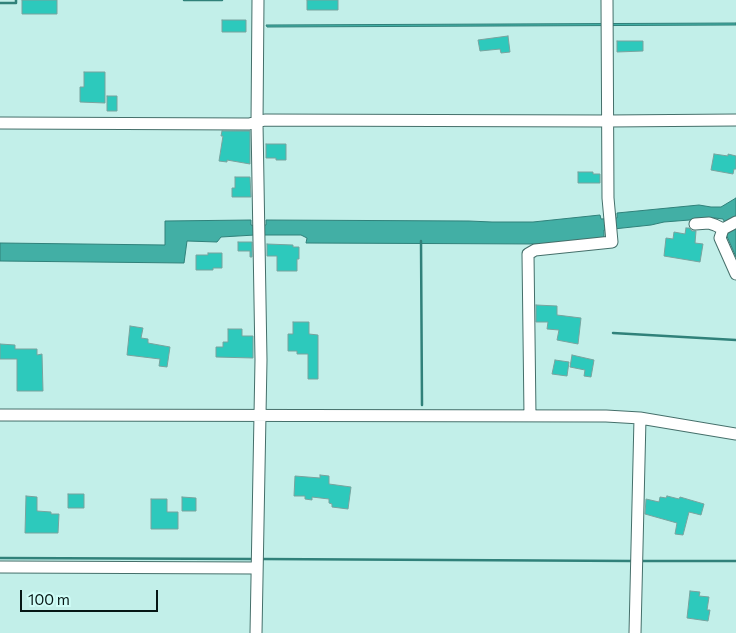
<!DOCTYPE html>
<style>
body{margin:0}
#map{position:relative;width:736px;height:633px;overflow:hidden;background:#c2efe9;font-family:Commissioner,sans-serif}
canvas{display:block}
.scale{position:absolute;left:20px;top:590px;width:138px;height:22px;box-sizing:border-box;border:2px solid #061715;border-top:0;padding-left:6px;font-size:15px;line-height:18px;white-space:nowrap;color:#061715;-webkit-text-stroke:4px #cffdf7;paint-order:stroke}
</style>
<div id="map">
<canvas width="736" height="633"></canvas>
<div class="scale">100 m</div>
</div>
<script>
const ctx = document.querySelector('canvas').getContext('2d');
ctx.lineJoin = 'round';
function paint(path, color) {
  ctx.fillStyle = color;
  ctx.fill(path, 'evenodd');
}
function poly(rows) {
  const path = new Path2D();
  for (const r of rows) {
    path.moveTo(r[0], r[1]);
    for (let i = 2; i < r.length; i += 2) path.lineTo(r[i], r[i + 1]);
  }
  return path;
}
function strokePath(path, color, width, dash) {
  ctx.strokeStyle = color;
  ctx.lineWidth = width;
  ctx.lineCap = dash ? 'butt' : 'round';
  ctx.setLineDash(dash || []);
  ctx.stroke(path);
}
const water = poly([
 [736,23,736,25,267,27,266,25,736,23],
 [736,198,736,257,726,234,730,232,723,219,715,218,664,222,651,225,604,230,604,238,540,244,306,243,307,238,301,235,255,235,221,237,217,242,187,241,184,263,0,261,0,243,165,245,165,221,251,220,251,225,255,226,266,225,266,220,469,221,492,222,533,222,600,215,601,219,617,218,617,213,699,205,711,207,721,207,736,198]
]);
paint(water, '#42afa5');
strokePath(water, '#30817a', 1);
strokePath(poly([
 [184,0,222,0],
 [0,3,16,3,16,0],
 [421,241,422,405],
 [613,333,736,340],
 [0,558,253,559],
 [261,559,633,561],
 [639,561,736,561]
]), '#30817a', 2.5);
const building = poly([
 [22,0,57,0,57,14,22,14,22,0],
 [307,0,338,0,338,10,307,10,307,0],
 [222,20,246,20,246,32,222,32,222,20],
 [508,36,510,52,501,53,500,49,480,51,478,40,508,36],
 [617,41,643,41,643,51,617,52,617,41],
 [84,72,105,72,105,103,80,102,80,87,84,87,84,72],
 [107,96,117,96,117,111,107,111,107,96],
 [222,131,250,131,250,164,227,160,227,162,219,161,223,136,221,136,222,131],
 [266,144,286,144,286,160,276,160,276,158,266,158,266,144],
 [714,154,728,156,728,154,736,156,736,169,734,169,733,174,711,170,714,154],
 [578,172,593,172,593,174,600,174,600,183,578,183,578,172],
 [235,177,250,177,251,197,232,197,232,188,235,188,235,177],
 [686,228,689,228,692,231,696,231,695,243,703,244,700,262,664,256,666,238,673,239,674,232,685,234,686,228],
 [238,242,252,242,252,257,250,257,250,251,238,251,238,242],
 [267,244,293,245,293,247,299,247,299,259,297,259,297,271,277,271,277,256,267,256,267,244],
 [208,253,222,253,222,268,213,268,213,270,196,270,196,255,208,255,208,253],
 [536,305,557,306,557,315,581,318,578,344,557,340,559,330,547,329,548,322,536,322,536,305],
 [293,322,309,322,309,334,318,335,318,379,308,379,308,354,297,354,297,351,288,351,288,334,293,334,293,322],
 [130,326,143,328,141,338,148,339,148,343,170,347,167,367,159,366,160,359,127,355,130,326],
 [228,329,242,329,242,336,253,336,253,358,216,357,216,347,223,347,223,342,228,342,228,329],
 [0,344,15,345,15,349,37,349,37,355,42,354,43,391,17,391,17,359,0,359,0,344],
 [572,355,594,360,591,377,584,376,585,370,570,367,572,355],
 [555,360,569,362,567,376,552,374,555,360],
 [320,475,329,476,329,484,351,487,348,509,332,507,332,504,329,503,329,499,312,497,312,500,305,499,305,496,294,496,295,476,320,478,320,475],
 [68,494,84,494,84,508,68,508,68,494],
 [26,496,37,497,37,511,51,512,51,514,59,514,58,533,25,533,26,496],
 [667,496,679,499,680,497,704,504,701,515,689,512,683,535,675,534,677,523,645,514,646,499,659,502,660,497,666,498,667,496],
 [182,497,196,498,196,511,182,511,182,497],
 [151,499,167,499,167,512,178,512,178,529,151,529,151,499],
 [690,591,700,592,699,596,709,597,707,610,710,610,708,621,687,618,690,591]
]);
paint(building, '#2dc9bc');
strokePath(building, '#78a39e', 1);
const minor = poly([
 [0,123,249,124,265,120,608,121,736,120],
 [736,222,723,229,720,238,736,274],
 [695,224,709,223,715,225,723,229],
 [0,415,606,416,640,418,736,434],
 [530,416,528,254,535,250,612,242,608,198,607,0],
 [0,567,256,568],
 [256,633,261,360,257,123,258,0],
 [635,633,640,418]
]);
strokePath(minor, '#456f6a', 13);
strokePath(minor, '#fff', 11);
</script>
